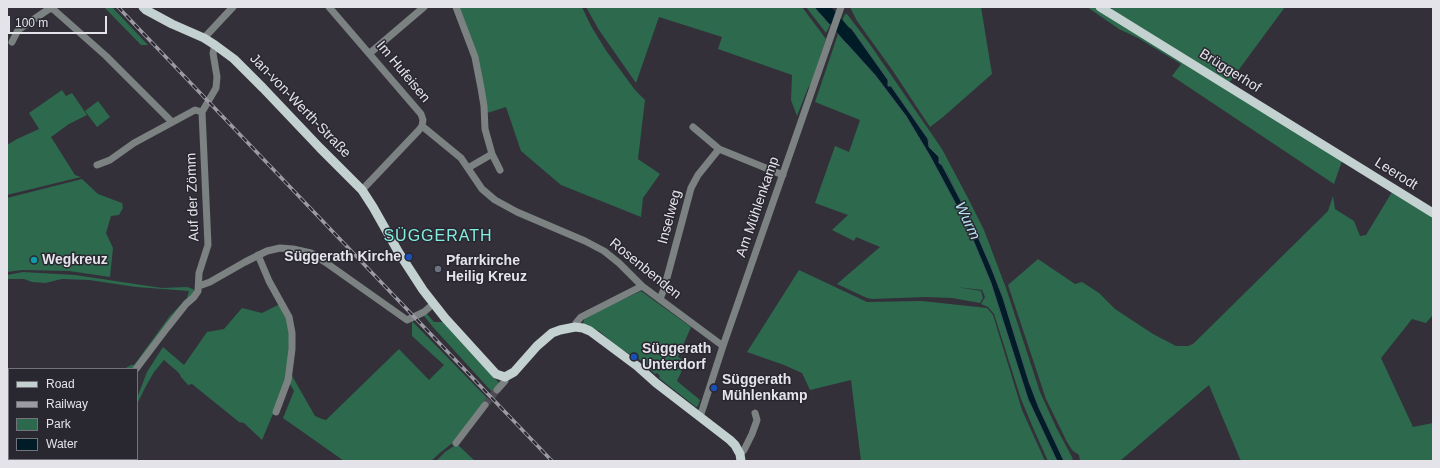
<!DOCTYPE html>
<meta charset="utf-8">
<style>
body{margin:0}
#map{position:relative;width:1440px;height:468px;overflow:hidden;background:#33303a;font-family:Arial,sans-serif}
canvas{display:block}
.frame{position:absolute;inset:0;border:8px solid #e5e3ea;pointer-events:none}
.legend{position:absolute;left:8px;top:368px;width:130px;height:92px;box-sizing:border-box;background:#292730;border:1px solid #74727a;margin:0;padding:5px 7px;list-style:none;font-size:12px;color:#e5e3ea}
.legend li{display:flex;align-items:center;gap:8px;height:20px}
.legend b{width:20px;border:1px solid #74727a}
.scale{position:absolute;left:8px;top:16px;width:99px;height:18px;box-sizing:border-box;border:2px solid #e5e3ea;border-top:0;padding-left:5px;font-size:12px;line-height:14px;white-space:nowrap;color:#e5e3ea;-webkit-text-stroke:3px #292730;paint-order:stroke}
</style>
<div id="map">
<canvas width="1440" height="468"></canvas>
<div class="frame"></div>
<ul class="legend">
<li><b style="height:5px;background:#c3d1d0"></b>Road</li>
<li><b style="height:5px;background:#9c9aa2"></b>Railway</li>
<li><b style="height:11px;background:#2c694d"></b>Park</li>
<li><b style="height:11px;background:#001c27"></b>Water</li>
</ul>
<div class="scale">100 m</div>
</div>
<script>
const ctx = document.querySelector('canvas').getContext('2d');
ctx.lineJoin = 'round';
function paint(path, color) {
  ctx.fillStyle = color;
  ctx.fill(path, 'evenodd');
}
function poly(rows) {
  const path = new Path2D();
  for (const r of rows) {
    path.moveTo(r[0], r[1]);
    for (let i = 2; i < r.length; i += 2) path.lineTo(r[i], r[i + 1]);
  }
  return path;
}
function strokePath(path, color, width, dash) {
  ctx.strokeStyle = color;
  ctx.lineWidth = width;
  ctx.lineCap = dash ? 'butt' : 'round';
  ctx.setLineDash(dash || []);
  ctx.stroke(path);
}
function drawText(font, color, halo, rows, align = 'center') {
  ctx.font = font + ' Arial,sans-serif';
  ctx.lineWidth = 3;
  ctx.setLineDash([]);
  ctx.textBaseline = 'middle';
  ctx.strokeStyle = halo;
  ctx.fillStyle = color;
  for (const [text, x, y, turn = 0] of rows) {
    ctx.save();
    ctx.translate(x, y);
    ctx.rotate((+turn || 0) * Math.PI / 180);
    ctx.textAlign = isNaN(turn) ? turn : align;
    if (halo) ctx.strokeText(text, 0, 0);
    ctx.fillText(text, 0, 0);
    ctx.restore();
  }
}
paint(poly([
 [104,7,112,7,148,45,141,45],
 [459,7,582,7,591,26,607,52,635,90,645,100,638,159,660,174,643,198,641,217,561,185,521,151,506,107,487,113],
 [586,7,802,7,826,39,811,84,808,88,797,116,791,100,792,75,718,49,722,37,659,17,636,83,599,30],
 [806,7,814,7,830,25,826,33],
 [850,7,981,7,992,74,943,117,930,127,893,71,857,21],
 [1087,7,1094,7,1342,161,1334,184,1172,76,1181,64,1138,38,1119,29],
 [1113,7,1285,7,1229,83,1111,11],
 [845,14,847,14,869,43,942,149,969,200,984,230,1006,288,1040,392,1056,427,1073,459,1070,461,1064,461,1039,408,1029,382,1003,298,991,267,978,237,963,205,947,173,939,163,939,157,929,147,928,139,891,86,888,86,888,80,851,28,843,26,841,23],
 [838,34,875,75,906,116,930,156,966,223,991,283,1028,399,1057,461,1048,461,1034,430,1021,399,994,314,988,307,981,304,985,297,982,290,957,287,981,291,983,298,980,303,952,298,926,297,872,299,867,298,837,284,880,247,856,237,854,241,832,230,848,215,815,203,835,146,849,152,860,120,815,102],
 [62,90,66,96,72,93,87,115,69,124,51,137,75,175,81,177,7,195,7,145,17,139,39,129,29,113],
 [98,101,110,117,97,127,85,111],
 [82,179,98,194,122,203,123,208,119,215,111,216,106,233,113,248,110,277,69,271,22,270,7,272,7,198],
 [1392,192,1433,217,1432,316,1426,323,1412,319,1381,358,1413,427,1433,423,1433,461,1242,461,1240,459,1209,385,1120,461,1080,461,1079,455,1072,450,1067,442,1046,399,1008,285,1038,259,1075,284,1082,282,1099,293,1115,309,1153,334,1176,346,1188,346,1193,344,1328,211,1333,196,1335,209,1354,221,1360,236,1366,235],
 [799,270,867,302,922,301,987,308,993,315,1022,410,1045,461,861,461,851,380,810,390,802,373,784,365,747,352],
 [23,272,75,275,162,288,187,287,193,289,194,291,193,293,134,369,124,369,131,365,134,365,169,317,187,298,189,291,136,287,89,280,62,279,45,283,32,282,24,279,7,279,7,275],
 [641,291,691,327,678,357,686,362,677,381,700,400,698,406,696,407,659,378,660,376,657,373,655,374,642,361,619,348,599,331,584,325,583,323,585,317],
 [280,304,288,321,291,353,281,395,262,440,244,423,239,422,192,384,188,385,181,377,179,373,164,360,154,372,146,386,137,404,137,398,147,372,163,347,184,365,207,332,224,329,242,308,262,313],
 [427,314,434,322,443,322,500,384,492,392,432,326,424,316],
 [412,321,488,399,455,441,441,452,431,461,344,461,283,418,294,391,288,381,291,374,315,416,322,419,326,420,399,349,429,380,444,365,412,336],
 [457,444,475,461,436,461,445,452]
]), '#2c694d');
const water = poly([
 [814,7,828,7,833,12,830,25,814,7],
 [841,23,843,26,846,28,851,28,888,80,888,86,891,86,928,139,929,147,939,157,939,163,942,165,963,205,978,237,991,267,1003,298,1029,382,1039,408,1064,461,1057,461,1028,399,991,283,966,223,930,156,906,116,875,75,838,34,841,23]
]);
paint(water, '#001c27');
strokePath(water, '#455862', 1);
strokePath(poly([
 [823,7,851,39]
]), '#001c27', 12);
strokePath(poly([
 [485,405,497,390]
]), '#4e4b54', 7, [7, 3.5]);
strokePath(poly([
 [329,7,421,114,423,120,422,126,419,130,362,190],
 [456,7,475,57,481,88,484,106,485,129,492,154,500,170],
 [204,38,233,7],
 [12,42,18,30,46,11,49,9,53,9,106,56,172,122],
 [370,53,424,7],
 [202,112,216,88,217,77,213,53,215,45],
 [422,126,461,158,482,189,495,200,517,212,585,241,604,251,619,263,642,286,723,346],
 [693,127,719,149,783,175],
 [97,165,110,160,134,143,195,110,202,112],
 [468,168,492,154],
 [258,255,269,281,289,317,292,333,292,349,288,380,276,412],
 [199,286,210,282,245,262,267,251,280,248,293,249,311,253,325,262,407,320,424,312,433,304],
 [660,299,664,289,691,188,698,175,719,149],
 [575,327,576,323,581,317,642,286],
 [136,369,167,328,186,304,194,297,198,291,199,273,208,245,202,112],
 [497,390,505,381,505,377],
 [700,417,723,346,841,7],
 [456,443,485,405],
 [740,454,744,450,752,434,757,420,755,413],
 [99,461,100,459]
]), '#7b8281', 7);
strokePath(poly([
 [143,7,146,10,172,24,204,38,215,45,234,59,263,88,320,148,362,190,373,207,399,253,423,290,445,318,496,374,505,377,514,372,537,346,552,333,560,330,575,327,583,328,590,331,637,366,656,383,730,440,735,445,740,454,741,461],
 [1100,7,1433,213]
]), '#c3d1d0', 9);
const rail = poly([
 [118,7,552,461]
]);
strokePath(rail, '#9c9aa2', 3.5);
strokePath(rail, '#292730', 2, [6]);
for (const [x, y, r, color] of [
 [409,257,4,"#1a4fb4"],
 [34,260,4,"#0f9aa8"],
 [438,269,4,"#6b7280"],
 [634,357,4,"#1a4fb4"],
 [714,388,4,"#1a4fb4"]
]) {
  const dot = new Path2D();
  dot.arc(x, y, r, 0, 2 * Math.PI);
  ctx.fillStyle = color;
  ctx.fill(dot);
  strokePath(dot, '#292730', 1.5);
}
drawText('14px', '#e5e3ea', '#292730', [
 ["Brüggerhof",1230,71,32],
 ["Im Hufeisen",403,72,50],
 ["Jan-von-Werth-Straße",300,106,46],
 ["Leerodt",1396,174,32],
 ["Auf der Zömm",193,197,-92],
 ["Am Mühlenkamp",758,207,-71],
 ["Inselweg",670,217,-75],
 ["Rosenbenden",645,269,39]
]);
drawText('bold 14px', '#e5e3ea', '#292730', [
 ["Süggerath Kirche",401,257,"right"],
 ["Wegkreuz",42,260],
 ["Pfarrkirche",446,261],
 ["Heilig Kreuz",446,277],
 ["Süggerath",642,349],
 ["Unterdorf",642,365],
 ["Süggerath",722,380],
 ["Mühlenkamp",722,396]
], 'left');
drawText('italic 15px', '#b4e3f5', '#292730', [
 ["Wurm",967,221,65]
]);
ctx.letterSpacing = '1px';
drawText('16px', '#84ede0', '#292730', [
 ["SÜGGERATH",438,237]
]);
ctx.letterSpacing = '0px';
</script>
